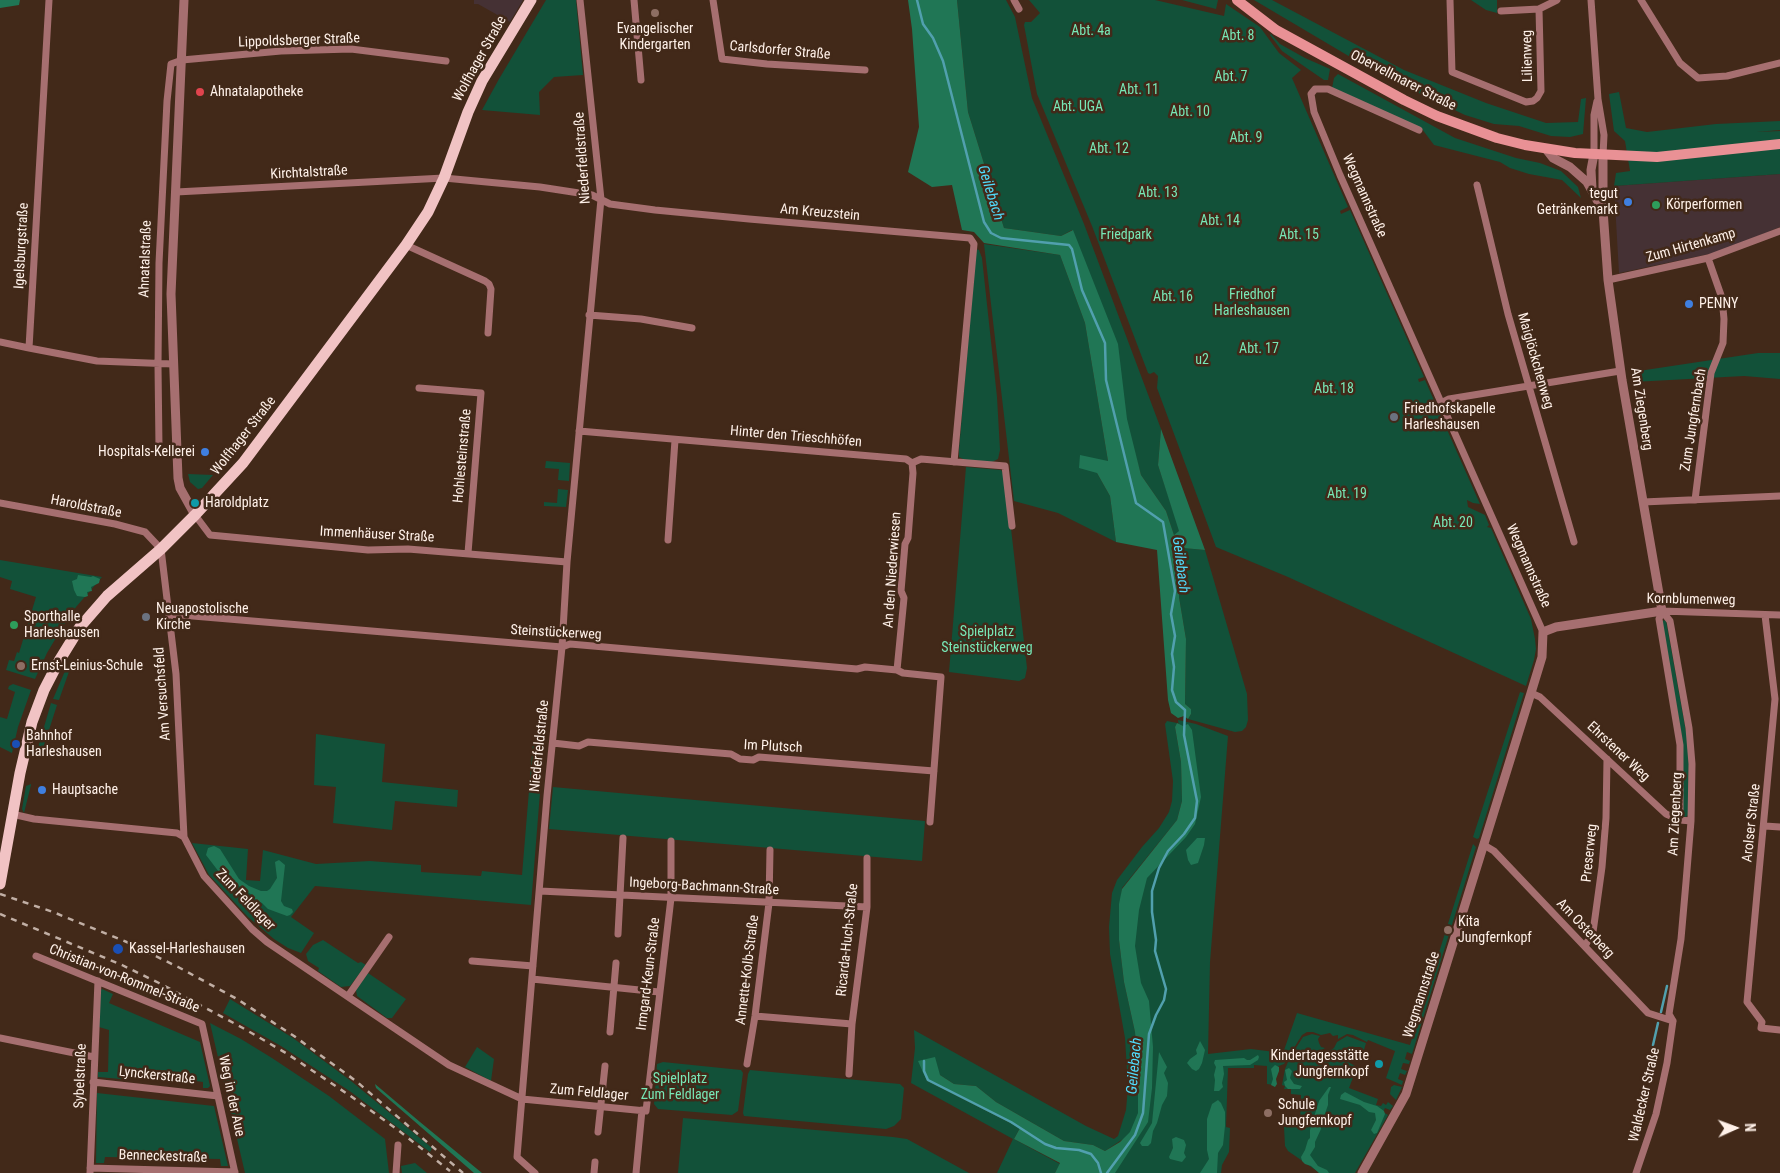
<!DOCTYPE html>
<meta charset="utf-8">
<style>
body{margin:0}
#map{position:relative;width:1780px;height:1173px;overflow:hidden;background:#422919;font-family:"Roboto Condensed",sans-serif}
canvas{display:block}
.north{position:absolute;left:1710px;top:1103px;width:50px;height:50px;-webkit-text-stroke:4px #422919;paint-order:stroke;rotate:88deg;font-size:14px;font-weight:700;line-height:20px;text-align:center;color:#fff1e9}
.north::after{content:'';display:block;margin:auto;width:18px;height:22px;background:#fff1e9;clip-path:polygon(50% 0,100% 100%,50% 72%,0 100%)}
</style>
<div id="map">
<canvas width="1780" height="1173"></canvas>
<div class="north">N</div>
</div>
<script>
const ctx = document.querySelector('canvas').getContext('2d');
ctx.lineJoin = 'round';
function paint(path, color) {
  ctx.fillStyle = color;
  ctx.fill(path, 'evenodd');
}
function poly(rows) {
  const path = new Path2D();
  for (const r of rows) {
    path.moveTo(r[0], r[1]);
    for (let i = 2; i < r.length; i += 2) path.lineTo(r[i], r[i + 1]);
  }
  return path;
}
function strokePath(path, color, width, dash) {
  ctx.strokeStyle = color;
  ctx.lineWidth = width;
  ctx.lineCap = dash ? 'butt' : 'round';
  ctx.setLineDash(dash || []);
  ctx.stroke(path);
}
function drawText(font, color, halo, rows, align = 'center') {
  ctx.font = font + ' "Roboto Condensed",sans-serif';
  ctx.lineWidth = 5;
  ctx.setLineDash([]);
  ctx.textBaseline = 'middle';
  ctx.strokeStyle = halo;
  ctx.fillStyle = color;
  for (const [text, x, y, turn = 0] of rows) {
    ctx.save();
    ctx.translate(x, y);
    ctx.rotate((+turn || 0) * Math.PI / 180);
    ctx.textAlign = isNaN(turn) ? turn : align;
    if (halo) ctx.strokeText(text, 0, 0);
    ctx.fillText(text, 0, 0);
    ctx.restore();
  }
}
paint(poly([
 [474,0,523,0,510,22,478,4,474,4],
 [1780,174,1780,227,1719,252,1619,273,1614,186]
]), '#453134');
paint(poly([
 [546,0,576,0,583,75,554,77,539,92,540,115,482,110,499,79],
 [957,0,1006,0,1015,17,1032,98,1084,224,1161,429,1158,465,1180,531,1174,535,1166,511,1141,475,1072,230,1061,236,1004,228,968,112],
 [1029,0,1155,0,1224,16,1226,4,1260,27,1279,53,1301,70,1292,78,1348,207,1340,211,1341,214,1350,210,1424,377,1418,379,1419,382,1425,380,1480,504,1473,503,1467,500,1468,507,1485,515,1489,525,1487,527,1491,528,1531,619,1535,639,1536,649,1534,660,1526,686,1288,577,1216,547,1157,388,1158,376,1154,372,1150,374,1148,373,1092,226,1037,94,1024,25,1025,22,1031,22,1040,13],
 [1182,0,1218,0,1216,9],
 [1254,0,1272,0,1404,70,1486,103,1546,123,1578,122,1581,99,1586,98,1583,134,1570,137,1551,136,1519,126,1494,124,1465,115,1379,74],
 [1471,0,1497,0,1497,13,1486,10],
 [1271,34,1280,44,1305,58,1330,69,1328,80,1324,80,1282,51,1270,35],
 [1338,74,1455,138,1516,158,1540,163,1561,171,1578,187,1581,198,1562,180,1529,174,1510,168,1500,162,1434,145,1422,129,1332,88,1334,78],
 [1619,92,1626,128,1647,132,1716,124,1780,121,1780,130,1756,132,1780,131,1780,174,1614,186,1616,173,1630,171,1625,141,1614,131,1609,94],
 [984,244,1060,255,1085,323,1108,461,1097,473,1110,496,1116,542,1058,513,1014,501],
 [976,249,979,250,982,258,997,397,1000,450,998,459,990,463,967,461,959,457,959,450],
 [1758,353,1780,353,1780,379,1744,376,1633,382,1632,372],
 [546,461,570,463,569,481,558,480,559,469,545,468],
 [966,467,1001,470,1005,476,1027,668,1025,678,1019,681,949,672],
 [188,474,213,475,202,488,198,489,190,482],
 [558,489,568,490,566,507,544,506,544,502,557,503],
 [1183,548,1205,550,1247,694,1248,720,1246,727,1242,731,1235,732,1188,719,1191,714,1191,709,1185,704,1186,639,1179,597,1178,552],
 [0,560,102,577,76,607,63,626,47,653,35,679,6,670,9,660,14,661,17,652,19,653,36,597,10,589,12,581,0,577],
 [1666,620,1688,743,1689,764,1688,815,1686,817,1683,816,1683,744,1662,621],
 [68,664,71,666,59,700,53,699],
 [13,684,31,690,18,727,12,753,0,747,0,717,7,719,15,692,8,689,9,686],
 [1520,692,1524,693,1479,838,1477,839,1473,837],
 [51,703,57,705,41,755,37,751],
 [1178,720,1196,724,1228,736,1210,962,1208,1054,1251,1049,1283,1053,1297,1013,1410,1045,1473,844,1476,847,1412,1054,1407,1052,1405,1059,1410,1061,1409,1064,1403,1063,1401,1069,1407,1071,1405,1075,1400,1073,1398,1079,1403,1081,1402,1085,1386,1078,1395,1051,1368,1040,1367,1042,1353,1035,1347,1034,1338,1039,1338,1035,1333,1036,1330,1033,1321,1035,1313,1032,1307,1032,1302,1035,1284,1064,1276,1067,1274,1085,1267,1084,1267,1066,1254,1065,1254,1068,1228,1068,1226,1127,1230,1128,1229,1152,1222,1165,1221,1173,1098,1173,1123,1139,1105,1151,1093,1145,1064,1141,996,1102,976,1086,954,1084,940,1075,927,1081,1020,1128,1014,1139,1060,1164,1055,1173,997,1173,1013,1139,911,1083,915,1048,914,1030,1086,1126,1114,1139,1118,1136,1126,1110,1128,1087,1125,1038,1110,954,1109,927,1112,893,1117,880,1142,847,1159,828,1169,812,1172,801,1173,781,1165,724,1167,721,1177,723,1175,727,1181,762,1182,801,1177,820,1122,888,1119,940,1124,982,1135,1032,1138,1073,1138,1109,1143,1078,1127,909,1181,821,1189,797],
 [316,734,385,744,382,782,458,790,457,807,395,801,392,830,333,823,336,787,314,785],
 [533,742,544,743,531,905,315,886,291,917,314,933,301,953,288,948,274,939,248,917,209,875,192,843,248,849,246,880,260,881,263,850,316,864,370,861,421,865,421,872,481,876,482,871,522,875],
 [31,784,31,785,24,813,22,809,26,786],
 [553,787,925,821,922,861,549,829],
 [323,940,358,963,361,962,366,965,350,986,341,987,318,971,319,968,308,961,306,954,313,945],
 [368,973,406,999,392,1018,387,1018,357,996,356,990],
 [102,989,113,994,109,1003,200,1042,210,1086,208,1088,203,1088,203,1082,123,1071,121,1079,98,1077,98,1072,108,1072,109,1030,99,1027,100,991],
 [230,999,293,1038,351,1081,432,1148,430,1152,351,1092,319,1071,281,1046,223,1013],
 [210,1023,241,1039,272,1058,329,1096,385,1139,389,1173,245,1173],
 [1312,1034,1320,1036,1318,1039,1319,1043,1321,1047,1325,1048,1322,1050,1328,1052,1334,1048,1337,1042,1347,1036,1366,1043,1364,1050,1360,1047,1352,1047,1341,1058,1357,1067,1349,1088,1378,1099,1376,1105,1381,1106,1383,1103,1386,1105,1388,1102,1393,1106,1390,1110,1385,1108,1383,1112,1388,1115,1355,1173,1320,1173,1288,1151,1285,1146,1284,1127,1300,1127,1301,1095,1291,1094,1291,1089,1284,1089,1285,1086,1282,1085,1285,1069,1290,1057,1303,1037],
 [477,1047,494,1059,491,1081,465,1067],
 [663,1062,741,1070,743,1073,738,1111,732,1115,658,1109,654,1104,657,1064],
 [750,1070,900,1084,904,1088,901,1119,894,1126,886,1129,744,1116,743,1113,748,1074],
 [1394,1085,1402,1087,1396,1100,1390,1094,1391,1087],
 [97,1093,214,1106,228,1166,221,1166,220,1159,105,1157,104,1163,96,1163],
 [683,1118,893,1137,907,1139,969,1173,678,1173],
 [415,1163,427,1173,402,1173,401,1166]
]), '#125139');
paint(poly([
 [0,0,20,0,19,5,0,8],
 [908,0,957,0,968,112,1004,228,1061,236,1073,230,1118,344,1127,419,1141,475,1166,511,1174,535,1179,531,1158,465,1161,429,1205,550,1183,548,1178,552,1179,597,1186,639,1185,704,1191,709,1191,714,1188,719,1184,716,1178,718,1171,713,1168,700,1157,550,1116,542,1110,496,1097,473,1079,468,1080,455,1108,461,1085,323,1060,255,984,243,974,232,962,230,952,185,932,187,908,172,919,127,912,29],
 [78,575,91,577,93,576,100,579,99,583,91,587,92,591,87,592,88,596,85,597,77,596,74,590,72,581,77,579],
 [1177,723,1183,726,1188,724,1192,730,1201,797,1195,824,1186,837,1147,878,1139,910,1135,946,1141,983,1149,1001,1153,1047,1152,1088,1148,1122,1115,1173,1055,1173,1060,1163,1014,1139,1020,1128,927,1081,918,1061,935,1057,940,1075,954,1084,976,1086,996,1102,1064,1141,1093,1145,1105,1151,1120,1142,1130,1132,1138,1113,1138,1073,1135,1032,1124,982,1119,940,1119,904,1122,889,1177,820,1182,801,1181,762,1175,727],
 [1197,838,1205,838,1204,845,1198,863,1191,865,1188,860,1186,850],
 [214,846,220,849,239,879,249,886,261,891,267,891,270,889,277,878,275,862,279,860,285,865,281,901,284,906,292,909,293,912,290,915,287,916,268,909,262,903,256,900,252,895,219,872,206,855,208,848],
 [1200,1041,1205,1050,1202,1063,1199,1069,1196,1071,1192,1069,1187,1063,1190,1059,1197,1054,1196,1050],
 [1159,1052,1167,1067,1164,1073,1168,1083,1167,1096,1162,1105,1157,1123,1153,1131,1151,1143,1148,1146,1142,1146,1140,1143,1152,1123],
 [1258,1055,1259,1057,1258,1060,1250,1065,1223,1066,1224,1074,1222,1083,1223,1087,1219,1091,1214,1091,1215,1080,1214,1075,1216,1067,1214,1063,1215,1060,1244,1058,1247,1060,1250,1060],
 [1275,1065,1279,1067,1279,1071,1276,1079,1277,1084,1275,1087,1271,1085,1273,1079,1271,1069],
 [1289,1068,1292,1071,1290,1078,1294,1084,1302,1086,1300,1089,1288,1089,1285,1086,1284,1082,1287,1080,1285,1070],
 [375,1084,420,1122,482,1173,474,1173,376,1088],
 [1329,1087,1331,1087,1328,1095,1328,1105,1321,1125,1321,1129,1315,1142,1315,1147,1310,1155,1318,1166,1327,1170,1329,1173,1319,1173,1311,1166,1305,1164,1302,1161,1301,1157,1305,1150,1308,1140,1310,1138,1310,1130,1319,1101],
 [1345,1092,1364,1102,1377,1106,1384,1111,1385,1114,1377,1133,1374,1134,1371,1130,1376,1120,1375,1113,1369,1112,1360,1105,1340,1099,1341,1095],
 [1218,1100,1221,1103,1225,1112,1225,1126,1223,1145,1218,1153,1217,1173,1200,1173,1209,1159,1207,1150,1207,1119,1212,1104],
 [1176,1137,1184,1140,1186,1145,1184,1153,1186,1157,1182,1162,1170,1159,1169,1157,1173,1148,1172,1139]
]), '#207655');
strokePath(poly([
 [917,0,923,24,933,38,943,61,984,222,991,233,1001,238,1069,245,1072,249,1082,290,1105,343,1106,380,1136,503,1163,522,1175,591,1171,614,1175,636,1172,654,1174,667,1172,690,1176,702,1185,710,1184,735,1197,801,1195,818,1184,834,1168,851,1159,868,1152,891,1152,912,1156,940,1155,951,1166,989,1164,1000,1156,1015,1149,1034,1143,1113,1135,1135,1107,1173],
 [1661,1012,1667,986],
 [1653,1045,1658,1023],
 [924,1061,924,1071,928,1080,1011,1122,1045,1144,1056,1148,1079,1150,1091,1154,1098,1163,1101,1173]
]), '#51a0ae', 2.5);
strokePath(poly([
 [49,0,29,348,97,361,173,364],
 [634,0,641,80],
 [713,0,722,59,767,64,865,70],
 [1014,0,1019,9],
 [1450,0,1452,72,1526,102,1533,101,1537,98,1541,91,1539,9],
 [1591,0,1598,99,1604,135,1603,155],
 [1641,0,1680,63,1698,78,1727,76,1780,63],
 [1501,11,1539,9,1557,0],
 [1419,130,1328,89,1315,89,1311,94,1314,112,1340,175,1543,632],
 [1594,154,1594,115,1597,101],
 [1477,185,1508,314,1574,542],
 [176,192,444,178,540,187,592,195,610,204,655,210,749,219,970,238,974,244,954,462],
 [406,245,485,281,489,284,491,289,488,333],
 [1608,280,1708,258,1780,231],
 [589,315,641,319,692,328],
 [0,342,29,348],
 [419,388,481,393,468,553],
 [1441,403,1449,399,1620,371],
 [579,431,906,459,912,463,913,473,908,538,905,544,901,591,904,598,897,670],
 [176,453,167,454,159,448,158,365,159,263,167,101,171,64,182,60,281,51,351,49,446,61],
 [912,463,921,459,1005,466,1012,526],
 [1695,500,1711,373,1723,343,1724,319,1722,298,1708,258],
 [1643,502,1780,496],
 [0,503,115,524,145,532,161,549,176,674,184,837],
 [195,515,210,535,368,550,408,549,567,562],
 [668,540,675,440],
 [1662,611,1670,621,1689,728,1692,764,1691,821,1686,882,1681,939,1669,1014,1673,1021],
 [1662,611,1659,619,1680,745,1680,820],
 [1662,611,1780,615],
 [169,614,562,647,570,644,857,669,865,667,897,670,903,673,941,677,930,822],
 [1765,615,1775,699,1747,1002,1762,1022,1761,1028,1780,1030],
 [1531,693,1540,697,1666,814,1680,820,1691,821],
 [553,743,579,746,588,742,731,754,740,759,753,760,759,757,934,771],
 [12,814,34,819,177,833,184,837,204,876,252,929,267,942,449,1065,522,1099,646,1111,671,898,671,841],
 [1765,826,1780,827],
 [1484,845,1494,851,1648,1013,1673,1021],
 [540,891,867,907],
 [618,934,623,838],
 [1585,946,1593,932,1602,867,1606,818,1607,759],
 [36,956,202,1024,235,1173],
 [472,961,533,966],
 [532,979,659,992],
 [348,996,389,937],
 [755,1016,852,1024],
 [610,1032,616,963],
 [0,1038,94,1057],
 [747,1064,755,1016,769,903,770,850],
 [849,1074,852,1024,867,907,867,858],
 [93,1082,218,1096],
 [598,1132,605,1066],
 [90,1168,235,1172],
 [90,1173,98,981],
 [396,1173,398,1145],
 [535,1173,517,1157,547,796,562,647,567,562,601,199,580,0],
 [594,1173,595,1162],
 [636,1173,642,1110],
 [1636,1173,1656,1114,1667,1063,1673,1021]
]), '#a66f70', 7);
strokePath(poly([
 [184,0,171,294,178,478,180,488,195,515],
 [1546,149,1553,158,1570,167,1587,182,1601,207],
 [1592,189,1591,170,1594,154],
 [1362,1173,1406,1094,1531,693,1542,657,1543,632,1556,627,1662,611,1622,380,1608,280,1603,210,1603,155]
]), '#a66f70', 9);
strokePath(poly([
 [1237,0,1276,30,1404,100,1437,116,1497,138,1525,145,1575,153,1657,157,1780,144]
]), '#e99195', 10);
strokePath(poly([
 [0,884,20,773,32,722,44,690,59,661,80,627,107,596,161,549,195,515,243,463,406,245,428,212,444,178,468,112,482,81,531,0]
]), '#f1c3c4', 11);
strokePath(poly([
 [0,894,53,912,129,943,180,968,237,999,294,1036,356,1081,463,1173],
 [0,914,122,965,159,983,241,1027,286,1053,352,1097,398,1130,450,1171]
]), '#c1afa5', 2.5, [6, 6]);
for (const [x, y, r, color] of [
 [655,13,5,"#8d6e63"],
 [200,92,5,"#e0444e"],
 [1628,202,5,"#3f7fe0"],
 [1656,205,5,"#2e9e5b"],
 [1689,304,5,"#3f7fe0"],
 [1394,417,5,"#6b7280"],
 [205,452,5,"#3f7fe0"],
 [195,503,5,"#0f9aa8"],
 [146,617,5,"#6b7280"],
 [14,625,5,"#2e9e5b"],
 [21,666,5,"#8d6e63"],
 [16,744,5,"#1a4fb4"],
 [42,790,5,"#3f7fe0"],
 [1448,930,5,"#8d6e63"],
 [118,949,6,"#1a4fb4"],
 [1379,1064,5,"#0f9aa8"],
 [1268,1113,5,"#8d6e63"]
]) {
  const dot = new Path2D();
  dot.arc(x, y, r, 0, 2 * Math.PI);
  ctx.fillStyle = color;
  ctx.fill(dot);
  strokePath(dot, '#422919', 2);
}
drawText('14px', '#fff1e9', '#422919', [
 ["Evangelischer",655,29,"center"],
 ["Kindergarten",655,45,"center"],
 ["Ahnatalapotheke",210,92],
 ["tegut",1618,194,"right"],
 ["Getränkemarkt",1618,210,"right"],
 ["Körperformen",1666,205],
 ["PENNY",1699,304],
 ["Friedhofskapelle",1404,409],
 ["Harleshausen",1404,425],
 ["Hospitals-Kellerei",195,452,"right"],
 ["Haroldplatz",205,503],
 ["Neuapostolische",156,609],
 ["Kirche",156,625],
 ["Sporthalle",24,617],
 ["Harleshausen",24,633],
 ["Ernst-Leinius-Schule",31,666],
 ["Bahnhof",26,736],
 ["Harleshausen",26,752],
 ["Hauptsache",52,790],
 ["Kita",1458,922],
 ["Jungfernkopf",1458,938],
 ["Kassel-Harleshausen",129,949],
 ["Kindertagesstätte",1369,1056,"right"],
 ["Jungfernkopf",1369,1072,"right"],
 ["Schule",1278,1105],
 ["Jungfernkopf",1278,1121]
], 'left');
drawText('14px', '#77e8b7', '#422919', [
 ["Abt. 4a",1091,31],
 ["Abt. 8",1238,36],
 ["Abt. 7",1231,77],
 ["Abt. 11",1139,90],
 ["Abt. UGA",1078,107],
 ["Abt. 10",1190,112],
 ["Abt. 9",1246,138],
 ["Abt. 12",1109,149],
 ["Abt. 13",1158,193],
 ["Abt. 14",1220,221],
 ["Friedpark",1126,235],
 ["Abt. 15",1299,235],
 ["Friedhof",1252,295],
 ["Harleshausen",1252,311],
 ["Abt. 16",1173,297],
 ["Abt. 17",1259,349],
 ["u2",1202,360],
 ["Abt. 18",1334,389],
 ["Abt. 19",1347,494],
 ["Abt. 20",1453,523],
 ["Spielplatz",987,632],
 ["Steinstückerweg",987,648],
 ["Spielplatz",680,1079],
 ["Zum Feldlager",680,1095]
]);
drawText('14px', '#fff1e9', '#422919', [
 ["Lippoldsberger Straße",299,41,-2],
 ["Carlsdorfer Straße",780,51,5],
 ["Lilienweg",1528,56,-91],
 ["Wolfhager Straße",480,59,-61],
 ["Obervellmarer Straße",1403,81,27],
 ["Niederfeldstraße",583,158,-94],
 ["Kirchtalstraße",309,173,-3],
 ["Wegmannstraße",1364,196,66],
 ["Am Kreuzstein",820,213,5],
 ["Igelsburgstraße",22,246,-87],
 ["Zum Hirtenkamp",1691,246,-16],
 ["Ahnatalstraße",146,259,-88],
 ["Maiglöckchenweg",1535,361,74],
 ["Am Ziegenberg",1641,409,81],
 ["Zum Jungfernbach",1694,420,-81],
 ["Wolfhager Straße",244,436,-52],
 ["Hinter den Trieschhöfen",796,437,5],
 ["Hohlesteinstraße",463,456,-85],
 ["Haroldstraße",86,507,11],
 ["Immenhäuser Straße",377,535,3],
 ["Wegmannstraße",1528,566,66],
 ["An den Niederwiesen",893,570,-86],
 ["Kornblumenweg",1691,600,1],
 ["Steinstückerweg",556,633,3],
 ["Am Versuchsfeld",163,694,-94],
 ["Niederfeldstraße",540,746,-84],
 ["Im Plutsch",773,747,3],
 ["Ehrstener Weg",1618,752,43],
 ["Am Ziegenberg",1676,814,-87],
 ["Arolser Straße",1752,823,-84],
 ["Preserweg",1590,853,-84],
 ["Ingeborg-Bachmann-Straße",704,887,3],
 ["Zum Feldlager",245,900,46],
 ["Am Osterberg",1585,929,46],
 ["Ricarda-Huch-Straße",848,940,-84],
 ["Annette-Kolb-Straße",748,970,-83],
 ["Irmgard-Keun-Straße",649,974,-83],
 ["Christian-von-Rommel-Straße",124,979,22],
 ["Wegmannstraße",1422,995,-72],
 ["Sybelstraße",81,1076,-88],
 ["Lynckerstraße",157,1076,6],
 ["Zum Feldlager",589,1093,5],
 ["Waldecker Straße",1645,1095,-77],
 ["Weg in der Aue",231,1096,78],
 ["Benneckestraße",163,1157,2]
]);
drawText('italic 15px', '#50dcfd', '#422919', [
 ["Geilebach",990,193,73],
 ["Geilebach",1180,565,83],
 ["Geilebach",1135,1066,-85]
]);
</script>
